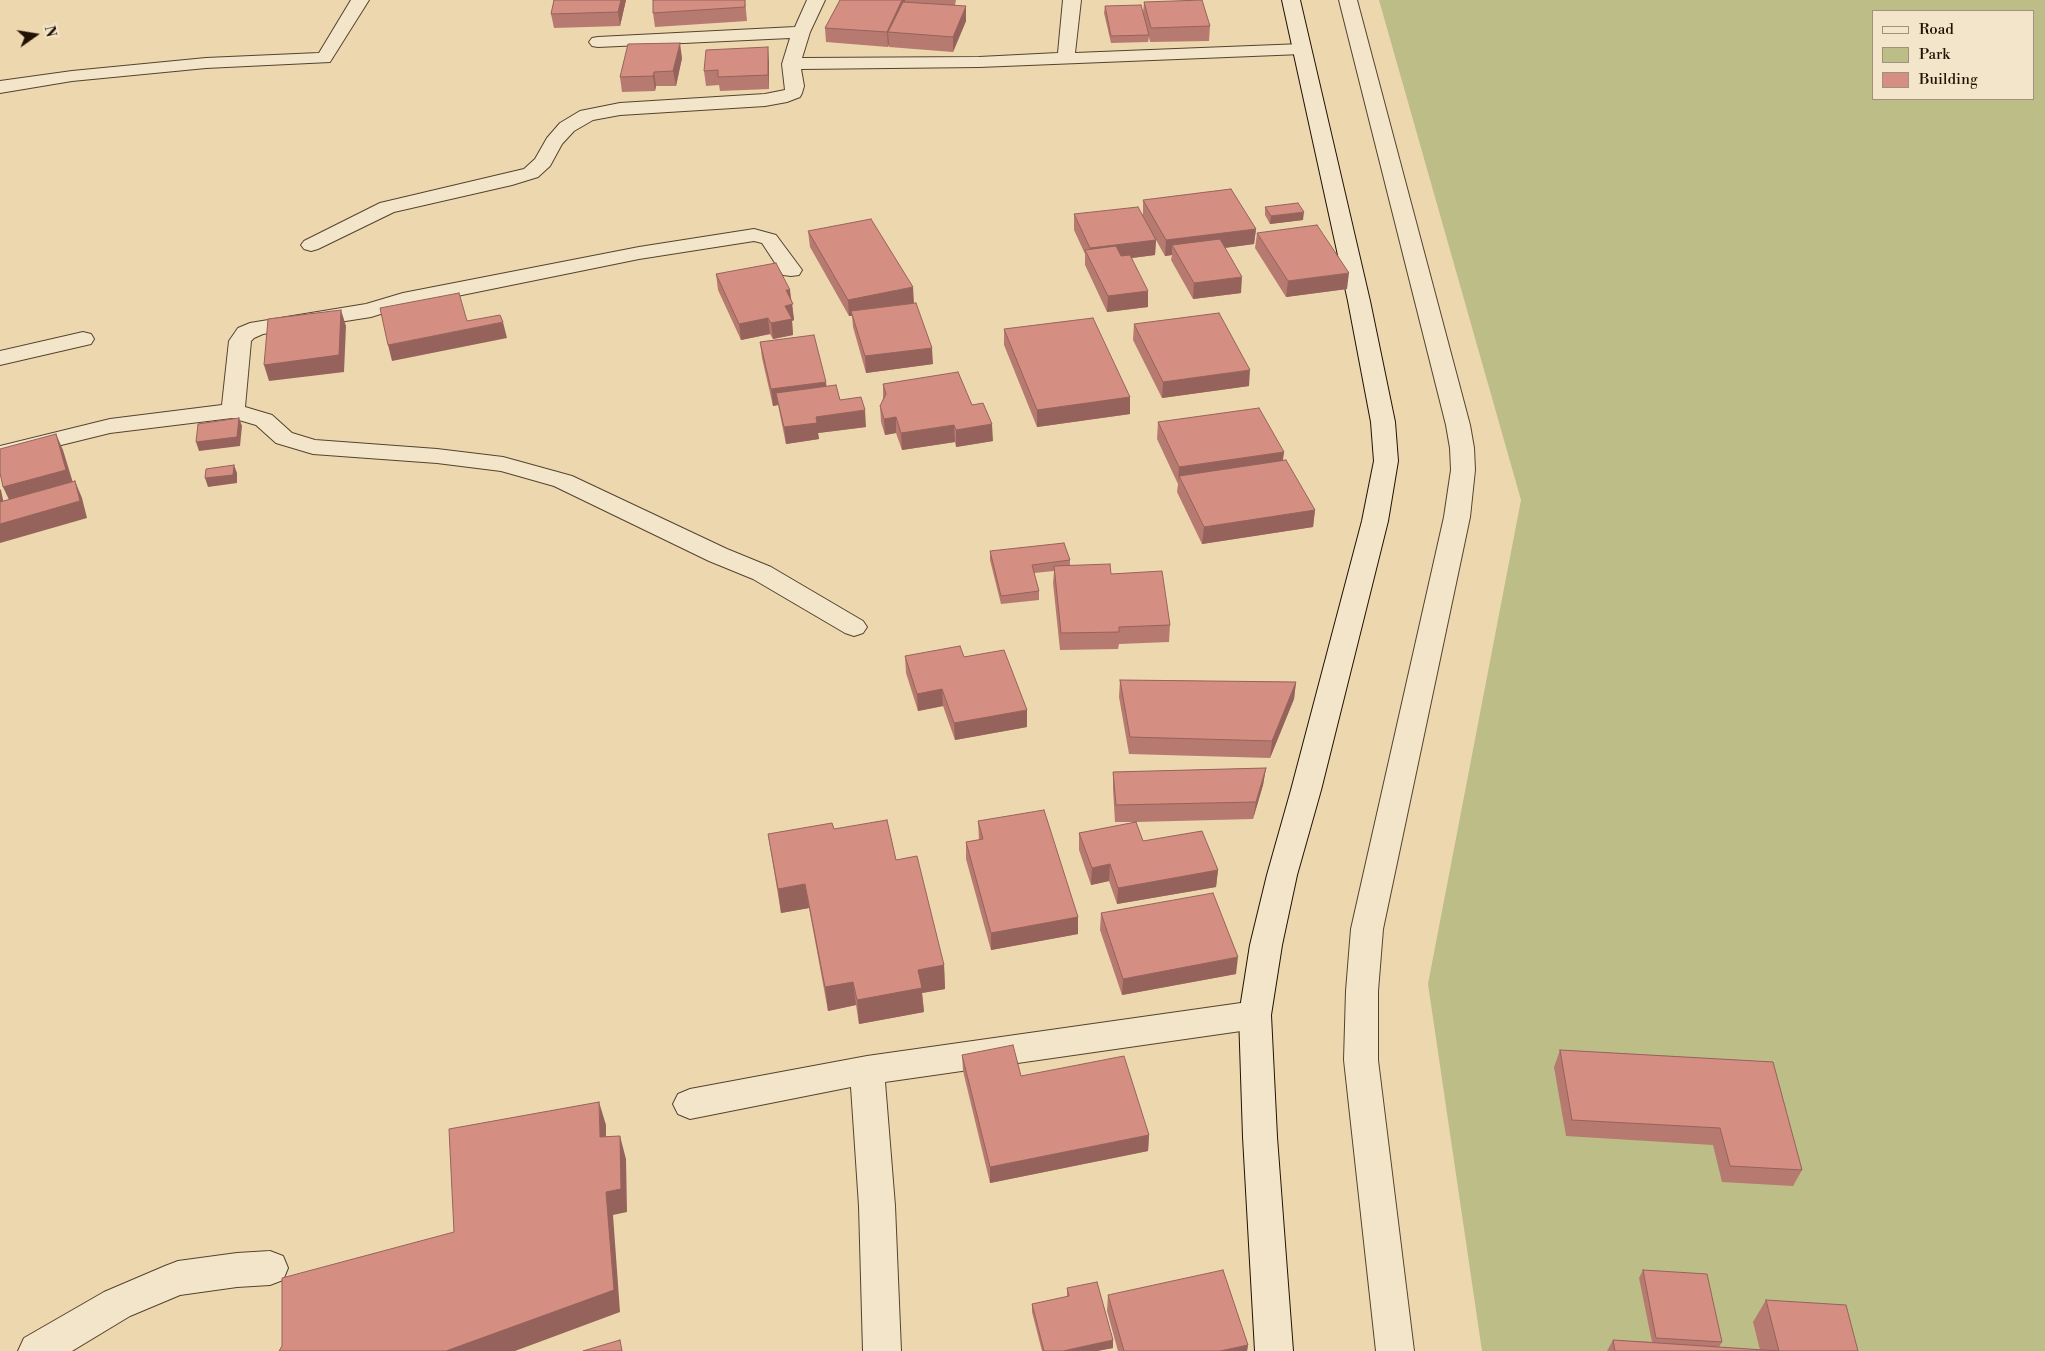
<!DOCTYPE html>
<style>
body{margin:0}
#map{position:relative;width:2045px;height:1351px;overflow:hidden;background:#edd7ae;font-family:"Libre Bodoni",serif}
canvas{display:block}
.legend{position:absolute;left:1872px;top:10px;width:162px;height:90px;box-sizing:border-box;background:#f3e5ca;border:1px solid #9f917b;margin:0;padding:6px 9px;list-style:none;font-size:15px;color:#221204}
.legend li{display:flex;align-items:center;gap:10px;height:25px}
.legend b{width:25px;border:1px solid #9f917b}
.north{position:absolute;left:10px;top:10px;width:50px;height:50px;-webkit-text-stroke:4px #f3e5ca;paint-order:stroke;rotate:77deg;font-size:14px;font-weight:700;line-height:20px;text-align:center;color:#221204}
.north::after{content:'';display:block;margin:auto;width:18px;height:22px;background:#221204;clip-path:polygon(50% 0,100% 100%,50% 72%,0 100%)}
</style>
<div id="map">
<canvas width="2045" height="1351"></canvas>
<ul class="legend">
<li><b style="height:6px;background:#f3e5ca"></b>Road</li>
<li><b style="height:14px;background:#bdbd87"></b>Park</li>
<li><b style="height:14px;background:#d58e82"></b>Building</li>
</ul>
<div class="north">N</div>
</div>
<script>
const ctx = document.querySelector('canvas').getContext('2d');
ctx.lineJoin = 'round';
function paint(path, color) {
  ctx.fillStyle = color;
  ctx.fill(path, 'evenodd');
}
function poly(rows) {
  const path = new Path2D();
  for (const r of rows) {
    path.moveTo(r[0], r[1]);
    for (let i = 2; i < r.length; i += 2) path.lineTo(r[i], r[i + 1]);
  }
  return path;
}
function strokePath(path, color, width, dash) {
  ctx.strokeStyle = color;
  ctx.lineWidth = width;
  ctx.lineCap = dash ? 'butt' : 'round';
  ctx.setLineDash(dash || []);
  ctx.stroke(path);
}
paint(poly([
 [1379,0,2045,0,2045,1351,1482,1351,1428,984,1521,500],
 [1874,11,2034,11,2034,99,1874,99]
]), '#bdbd87');
const service = poly([
 [1339,0,1357,0,1470,425,1474,448,1475,470,1470,517,1383,929,1378,991,1378,1060,1414,1351,1376,1351,1344,1060,1346,991,1351,929,1444,517,1451,470,1450,448,1446,425,1339,0]
]);
const minor = poly([
 [351,0,369,0,330,62,206,68,72,81,0,93,0,81,72,71,206,58,319,53,351,0],
 [807,0,825,0,810,32,802,58,979,57,1058,53,1063,0,1081,0,1075,53,1302,44,1308,45,1311,49,1308,53,1302,54,979,67,801,69,804,86,802,93,800,97,787,102,765,106,620,115,593,120,574,131,562,144,550,166,538,177,512,185,394,212,318,249,311,251,304,249,301,245,304,241,380,203,524,169,535,159,547,138,560,123,580,111,620,103,765,94,785,90,782,64,790,38,598,47,592,46,589,42,592,38,598,37,795,27,807,0],
 [754,229,776,235,802,270,799,275,791,276,783,275,762,243,754,241,639,259,403,307,371,317,263,334,254,338,251,341,245,407,272,415,292,433,315,440,437,449,503,457,572,476,727,549,771,567,863,621,867,627,863,633,854,636,845,633,753,579,709,561,554,486,501,471,437,463,313,454,276,443,256,425,232,418,110,433,0,460,0,446,110,419,222,405,229,341,238,328,250,323,366,304,403,293,639,247,754,229],
 [83,332,91,334,94,339,91,344,0,365,0,351,83,332],
 [1255,1001,1267,1005,1271,1015,1267,1025,1255,1029,885,1082,895,1206,901,1351,863,1351,859,1206,851,1087,690,1119,678,1114,673,1104,678,1094,690,1089,867,1056,1255,1001],
 [270,1251,283,1256,288,1268,283,1280,270,1285,237,1287,180,1295,130,1316,72,1351,18,1351,24,1338,104,1292,165,1266,178,1261,237,1253,270,1251]
]);
const secondary = poly([
 [1282,0,1300,0,1370,301,1395,422,1398,461,1388,521,1321,790,1297,875,1282,945,1271,1015,1277,1137,1293,1351,1255,1351,1243,1137,1239,1015,1250,945,1267,875,1291,790,1362,521,1374,461,1371,422,1348,301,1282,0]
]);
strokePath(service, '#55432e', 2);
strokePath(minor, '#55432e', 2);
strokePath(secondary, '#221204', 2);
paint(service, '#f3e5ca');
paint(minor, '#f3e5ca');
paint(secondary, '#f3e5ca');
paint(poly([
 [554,0,626,0,620,26,554,28,551,14],
 [653,0,745,0,747,21,655,27,653,13],
 [840,0,956,0,955,5,966,21,953,52,889,47,889,44,888,47,826,42,825,28],
 [1144,2,1210,26,1209,41,1150,42,1149,37,1148,42,1111,43,1104,13,1105,6,1143,13],
 [682,58,676,86,656,86,655,91,622,92,620,77],
 [769,62,769,89,720,91,719,85,706,86,704,71],
 [1143,200,1256,229,1254,244,1225,248,1241,293,1193,299,1171,260,1172,255,1165,256,1156,240,1155,255,1132,258,1148,307,1107,312,1085,265,1085,254,1074,230,1074,214,1143,214],
 [1265,207,1303,220,1270,224,1265,215],
 [808,231,914,303,933,364,866,373,853,327,852,316,849,316,810,247],
 [1257,233,1347,289,1286,297,1255,248],
 [716,274,792,302,794,320,792,321,793,335,773,339,770,334,741,340,718,290],
 [1134,324,1249,386,1162,398,1133,340],
 [1004,329,1130,397,1130,414,1037,427,1004,345],
 [760,342,826,386,866,427,818,433,819,439,786,444,778,405,773,406,762,358],
 [883,384,972,405,993,441,956,447,955,442,902,450,896,433,885,435,881,422,880,406,883,399],
 [1158,422,1284,452,1282,460,1315,510,1313,527,1202,544,1177,492,1178,484,1157,439],
 [990,551,1070,560,1070,566,1111,574,1170,625,1169,642,1119,644,1118,649,1060,650,1053,583,1054,571,1034,573,1039,591,1039,600,1001,604,990,560],
 [905,656,964,657,1027,727,955,740,943,706,918,711,906,673],
 [1120,680,1296,682,1294,699,1270,758,1129,754,1119,697],
 [1266,768,1263,785,1253,819,1136,822,1143,841,1218,870,1216,887,1117,904,1109,881,1091,885,1079,850,1079,833,1136,822,1115,822,1113,789,1113,772],
 [978,821,1078,917,1078,934,991,950,966,859,966,842,979,840],
 [834,829,896,860,944,965,945,989,922,993,924,1012,859,1024,856,1005,828,1011,809,908,781,913,768,834],
 [1101,913,1236,974,1122,995,1100,930],
 [1560,1050,1773,1062,1802,1170,1793,1186,1722,1182,1713,1145,1566,1136,1554,1067],
 [962,1055,1021,1076,1149,1135,1148,1151,990,1183,963,1071],
 [1643,1270,1722,1342,1719,1347,1760,1350,1753,1322,1766,1300,1858,1351,1607,1351,1613,1340,1652,1342,1639,1278],
 [1067,1288,1113,1348,1097,1351,1042,1351,1032,1312,1032,1304,1067,1297],
 [1108,1295,1248,1345,1247,1351,1118,1351,1107,1311]
]), '#b77a70');
paint(poly([
 [621,0,626,0,620,26,618,12],
 [902,0,905,0,905,9,888,32,889,44,888,47,887,32],
 [966,6,966,21,953,52,953,37],
 [680,43,682,58,676,86,673,71],
 [768,47,769,62,769,89,768,75],
 [654,72,656,86,655,91,653,76],
 [1304,212,1303,220,1270,224,1271,216],
 [1256,229,1254,244,1177,254,1172,245,1172,255,1165,256,1166,240],
 [1156,240,1155,255,1092,263,1090,259,1090,248],
 [1349,273,1347,289,1286,297,1288,281],
 [1242,277,1241,293,1193,299,1194,283],
 [913,287,914,303,851,311,852,316,849,316,848,300],
 [786,290,790,290,794,320,792,321,793,335,773,339,771,323,785,306],
 [1148,291,1148,307,1107,312,1108,296],
 [341,310,346,326,344,372,269,381,264,365],
 [768,318,770,334,741,340,739,324],
 [503,322,507,338,392,361,388,345],
 [932,348,933,364,866,373,865,356],
 [1250,370,1249,386,1162,398,1163,382],
 [826,382,828,398,776,393,778,405,773,406,771,389],
 [1130,397,1130,414,1037,427,1037,410],
 [865,410,866,427,818,433,819,439,786,444,784,427,816,417],
 [896,417,896,433,885,435,884,419],
 [239,418,242,426,240,446,199,451,196,442],
 [992,424,993,441,956,447,956,430],
 [954,425,955,442,902,450,901,433],
 [56,434,63,450,74,486,11,504,3,487],
 [1284,452,1282,468,1179,476,1178,484,1179,467],
 [234,465,237,473,237,483,208,487,205,478],
 [75,481,82,498,87,518,0,543,0,524],
 [0,489,1,490,7,519,0,505],
 [1315,510,1313,527,1202,544,1204,527],
 [1296,682,1294,699,1270,758,1272,741],
 [942,689,943,706,918,711,917,694],
 [1027,710,1027,727,955,740,954,723],
 [1266,768,1263,785,1253,819,1256,802],
 [1110,864,1109,881,1091,885,1092,868],
 [1218,870,1216,887,1117,904,1118,888],
 [805,884,809,908,781,913,778,889],
 [1078,917,1078,934,991,950,991,933],
 [1238,957,1236,974,1122,995,1123,979],
 [944,965,945,989,922,993,924,1012,859,1024,857,1000,918,970],
 [853,982,856,1005,828,1011,825,987],
 [599,1102,606,1125,606,1160,600,1137],
 [1149,1135,1148,1151,990,1183,990,1167],
 [620,1136,626,1159,627,1212,613,1215,620,1312,515,1351,446,1351,606,1192],
 [1113,1340,1113,1348,1097,1351,1063,1351],
 [1248,1345,1247,1351,1220,1351]
]), '#95635b');
const building = poly([
 [554,0,621,0,618,12,551,14,554,0],
 [653,0,745,0,745,7,653,13,653,0],
 [840,0,902,0,887,32,825,28,840,0],
 [1202,0,1210,26,1151,28,1144,2,1202,0],
 [903,2,966,6,953,37,888,32,903,2],
 [1141,5,1149,35,1111,36,1105,6,1141,5],
 [680,43,673,71,654,72,653,76,620,77,628,44,680,43],
 [768,47,768,75,718,77,718,70,704,71,706,50,768,47],
 [1231,189,1256,229,1166,240,1143,200,1231,189],
 [1298,203,1304,212,1271,216,1265,207,1298,203],
 [1138,207,1156,240,1090,248,1074,214,1138,207],
 [871,219,913,287,848,300,808,231,871,219],
 [1317,225,1349,273,1288,281,1257,233,1317,225],
 [1220,239,1242,277,1194,283,1172,245,1220,239],
 [1116,246,1121,256,1130,255,1148,291,1108,296,1085,250,1116,246],
 [776,263,790,290,786,290,793,304,785,306,792,319,771,323,768,318,739,324,716,274,776,263],
 [459,293,467,321,500,315,503,322,388,345,380,308,459,293],
 [916,303,932,348,865,356,851,311,916,303],
 [341,310,339,355,264,365,268,319,341,310],
 [1219,313,1250,370,1163,382,1134,324,1219,313],
 [1093,318,1130,397,1037,410,1004,329,1093,318],
 [814,335,826,382,771,389,760,342,814,335],
 [958,372,972,405,983,403,992,424,956,430,954,425,901,433,896,417,884,419,880,406,886,394,883,384,958,372],
 [836,385,840,400,861,397,865,410,816,417,817,423,784,427,776,393,836,385],
 [1259,408,1284,452,1179,467,1158,422,1259,408],
 [239,418,237,437,196,442,198,424,239,418],
 [56,434,66,470,3,487,0,473,0,449,56,434],
 [1286,460,1315,510,1204,527,1179,476,1286,460],
 [234,465,233,475,205,478,206,469,234,465],
 [75,481,80,501,0,524,0,502,75,481],
 [1064,543,1070,560,1032,565,1039,591,1001,596,990,551,1064,543],
 [1110,564,1111,574,1162,571,1170,625,1119,627,1119,632,1061,633,1054,566,1110,564],
 [960,646,964,657,1004,650,1027,710,954,723,942,689,917,694,905,656,960,646],
 [1120,680,1296,682,1272,741,1130,737,1120,680],
 [1266,768,1256,802,1116,805,1113,772,1266,768],
 [1044,810,1078,917,991,933,966,842,983,839,978,821,1044,810],
 [887,820,896,860,917,856,944,965,918,970,922,988,857,1000,853,982,825,987,805,884,778,889,768,834,832,823,834,829,887,820],
 [1136,822,1143,841,1202,831,1218,870,1118,888,1110,864,1092,868,1079,833,1136,822],
 [1213,893,1238,957,1123,979,1101,913,1213,893],
 [1013,1045,1021,1076,1124,1056,1149,1135,990,1167,962,1055,1013,1045],
 [1560,1050,1773,1062,1802,1170,1730,1166,1720,1128,1572,1120,1560,1050],
 [599,1102,600,1137,620,1136,621,1189,606,1192,614,1290,446,1351,279,1351,282,1346,282,1278,454,1232,449,1129,599,1102],
 [1223,1270,1248,1345,1220,1351,1124,1351,1108,1295,1223,1270],
 [1643,1270,1707,1274,1722,1342,1656,1338,1643,1270],
 [1097,1282,1113,1340,1063,1351,1044,1351,1032,1304,1069,1296,1067,1288,1097,1282],
 [1766,1300,1846,1305,1858,1351,1615,1351,1613,1340,1779,1351,1766,1300],
 [620,1340,622,1351,583,1351,620,1340]
]);
paint(building, '#d58e82');
strokePath(building, '#95635b', 1);
</script>
